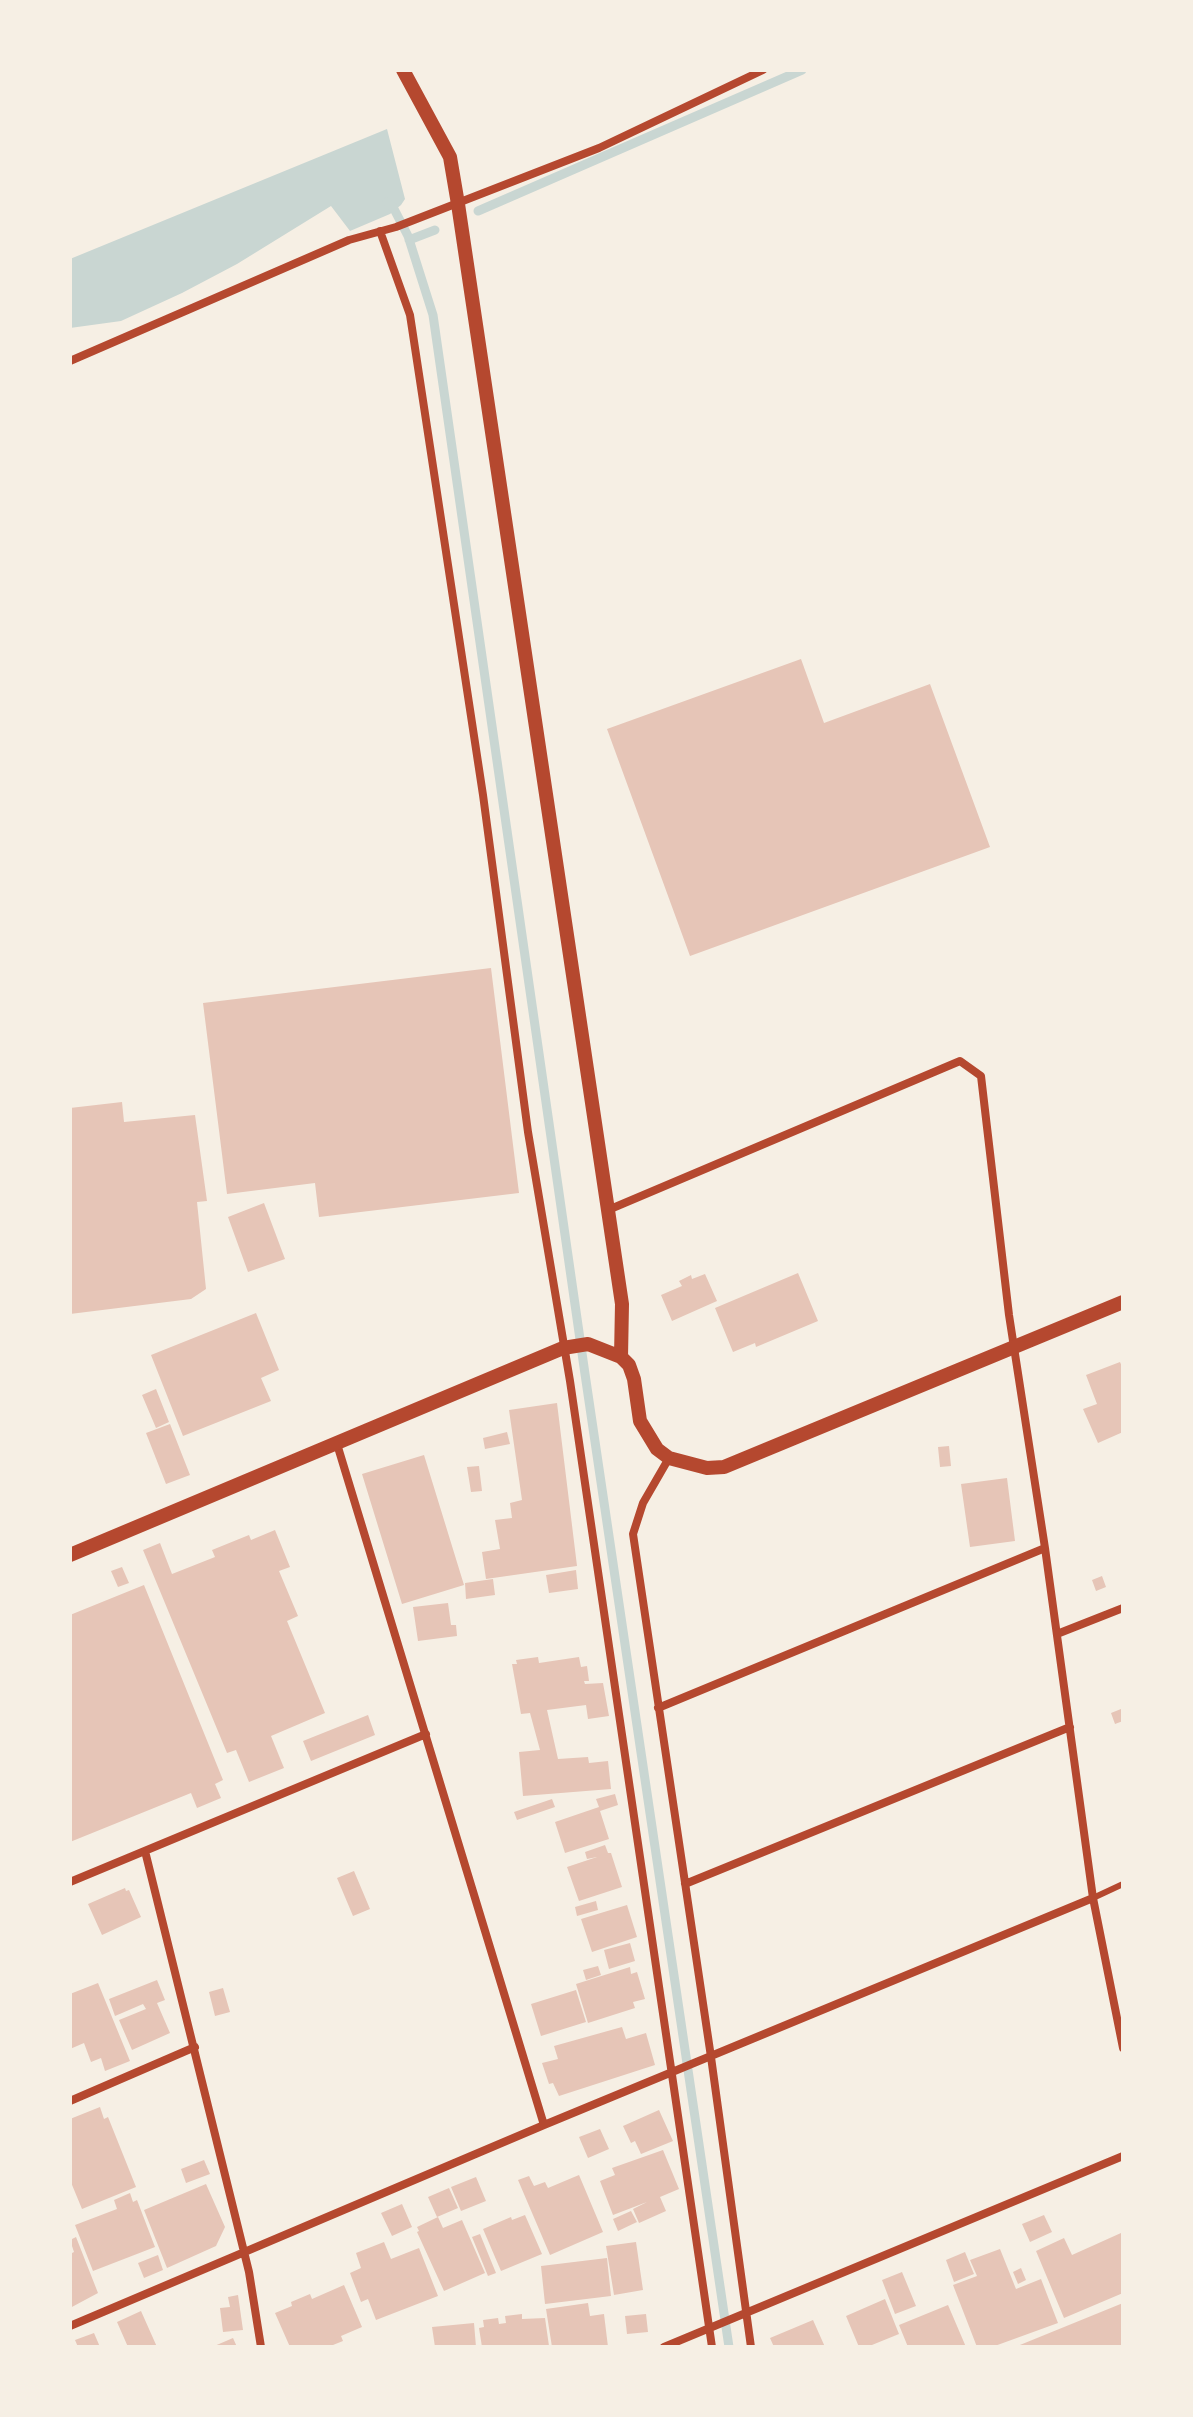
<!DOCTYPE html>
<style>
body{margin:0}
#map{position:relative;width:1193px;height:2417px;overflow:hidden;background:#f6efe4;font-family:"Work Sans",sans-serif}
canvas{display:block}
.frame{position:absolute;inset:0;border:72px solid #f6efe4;pointer-events:none}
</style>
<div id="map">
<canvas width="1193" height="2417"></canvas>
<div class="frame"></div>
</div>
<script>
const ctx = document.querySelector('canvas').getContext('2d');
ctx.lineJoin = 'round';
function paint(path, color) {
  ctx.fillStyle = color;
  ctx.fill(path, 'evenodd');
}
function poly(rows) {
  const path = new Path2D();
  for (const r of rows) {
    path.moveTo(r[0], r[1]);
    for (let i = 2; i < r.length; i += 2) path.lineTo(r[i], r[i + 1]);
  }
  return path;
}
function strokePath(path, color, width, dash) {
  ctx.strokeStyle = color;
  ctx.lineWidth = width;
  ctx.lineCap = dash ? 'butt' : 'round';
  ctx.setLineDash(dash || []);
  ctx.stroke(path);
}
paint(poly([
 [387,129,405,199,401,205,390,214,350,231,331,206,237,264,182,293,121,321,70,328,70,259]
]), '#c9d6d2');
strokePath(poly([
 [387,202,393,207,408,236,433,315,585,1374,729,2347],
 [478,211,802,70],
 [409,240,435,230]
]), '#c9d6d2', 9);
paint(poly([
 [801,659,824,723,930,684,990,847,690,956,607,729],
 [491,968,519,1193,319,1217,315,1183,227,1194,203,1003],
 [122,1102,124,1122,195,1115,207,1201,197,1202,206,1289,191,1299,70,1314,70,1108],
 [264,1203,285,1259,248,1272,228,1217],
 [798,1273,818,1321,756,1347,755,1343,733,1352,715,1308],
 [705,1274,717,1301,672,1321,661,1295,682,1286,679,1281,691,1275,692,1279],
 [256,1313,279,1370,261,1378,271,1401,183,1436,151,1355],
 [1120,1362,1123,1369,1123,1432,1098,1443,1083,1409,1097,1404,1086,1375],
 [156,1389,169,1422,156,1428,142,1395],
 [557,1403,577,1566,486,1579,482,1552,500,1549,495,1520,512,1518,510,1503,522,1500,509,1410],
 [170,1424,190,1475,166,1484,146,1433],
 [507,1432,510,1444,485,1449,483,1438],
 [949,1446,951,1466,940,1467,938,1447],
 [424,1455,464,1585,402,1604,362,1474],
 [479,1466,482,1491,471,1492,467,1467],
 [1007,1478,1015,1541,970,1547,961,1484],
 [275,1530,290,1567,279,1571,298,1616,287,1621,325,1713,271,1736,284,1768,249,1782,236,1750,227,1753,143,1550,160,1543,172,1574,215,1557,212,1550,249,1535,251,1540],
 [122,1567,129,1583,118,1587,111,1571],
 [576,1570,578,1589,549,1593,546,1575],
 [1102,1576,1106,1587,1096,1591,1092,1580],
 [493,1579,495,1595,466,1599,465,1583],
 [144,1585,223,1780,215,1784,221,1798,197,1808,191,1793,70,1842,70,1615],
 [448,1603,451,1625,456,1625,457,1636,418,1641,413,1607],
 [538,1657,539,1663,579,1657,581,1667,587,1666,589,1681,584,1681,585,1684,603,1683,609,1716,588,1719,586,1705,547,1710,558,1759,588,1757,589,1763,608,1761,611,1789,523,1796,519,1752,540,1750,530,1713,521,1714,512,1664,517,1664,516,1660],
 [1121,1709,1123,1721,1115,1724,1111,1713],
 [368,1715,375,1735,311,1761,303,1741],
 [615,1794,618,1805,600,1811,609,1839,565,1853,555,1822,599,1807,596,1799],
 [552,1799,555,1807,517,1820,514,1812],
 [605,1845,608,1853,611,1853,622,1887,579,1901,567,1867,597,1857,587,1859,585,1852],
 [354,1871,370,1909,353,1916,337,1878],
 [125,1888,126,1891,129,1890,141,1917,102,1935,88,1904],
 [596,1901,598,1910,577,1916,575,1907],
 [627,1905,637,1937,592,1952,581,1919],
 [630,1943,635,1961,609,1969,604,1950],
 [598,1966,601,1975,586,1980,583,1970],
 [630,1967,631,1974,637,1972,645,1999,633,2002,635,2008,588,2023,576,1984],
 [157,1980,165,2000,157,2003,170,2033,132,2050,119,2020,146,2009,143,2004,115,2016,109,1999],
 [98,1983,130,2061,105,2071,101,2058,91,2062,84,2043,70,2049,70,1994],
 [223,1988,230,2012,215,2016,209,1992],
 [576,1990,586,2022,541,2036,531,2004],
 [622,2027,626,2039,646,2033,655,2065,559,2096,553,2083,549,2084,542,2063,558,2059,554,2046],
 [100,2107,104,2119,108,2117,136,2187,82,2209,70,2180,70,2119],
 [659,2110,673,2141,641,2154,635,2141,631,2143,623,2126],
 [600,2129,609,2149,588,2158,579,2137],
 [663,2150,679,2189,660,2197,666,2211,639,2223,633,2209,647,2202,613,2215,600,2181,615,2175,612,2168],
 [204,2160,210,2174,186,2183,181,2169],
 [579,2175,603,2232,550,2255,518,2180,529,2176,534,2186,545,2182,548,2188],
 [476,2177,486,2201,461,2211,451,2187],
 [206,2184,225,2227,216,2246,167,2268,144,2210],
 [449,2188,458,2208,437,2217,428,2197],
 [130,2193,133,2202,137,2200,155,2247,93,2271,75,2225,117,2209,114,2200],
 [402,2204,412,2227,392,2236,381,2213],
 [631,2211,637,2222,618,2231,613,2219],
 [525,2215,542,2254,501,2271,483,2229,511,2217,512,2220],
 [1044,2215,1052,2232,1030,2242,1022,2224],
 [438,2217,443,2228,462,2220,485,2273,444,2291,417,2232,419,2231,417,2227],
 [1121,2233,1123,2293,1064,2318,1036,2251,1064,2238,1072,2255],
 [480,2234,496,2273,488,2276,472,2237],
 [76,2237,98,2293,70,2308,70,2254,74,2252,70,2240],
 [384,2242,391,2259,419,2248,438,2296,376,2320,368,2299,361,2302,350,2273,361,2268,356,2253],
 [636,2242,643,2290,614,2295,606,2246],
 [1000,2249,1016,2289,1041,2279,1058,2323,992,2347,977,2347,953,2285,977,2276,970,2260],
 [965,2252,974,2274,954,2282,946,2260],
 [158,2255,163,2270,144,2278,138,2263],
 [607,2258,611,2296,545,2304,541,2266],
 [1021,2268,1026,2280,1018,2284,1013,2272],
 [902,2272,916,2306,895,2314,882,2280],
 [344,2285,362,2327,341,2336,343,2341,328,2347,290,2347,275,2313,292,2306,291,2302,310,2294,312,2299],
 [238,2295,243,2330,223,2332,220,2308,230,2307,228,2297],
 [885,2299,899,2334,867,2347,859,2347,846,2316],
 [588,2303,590,2316,604,2314,608,2347,552,2347,546,2309],
 [1123,2303,1123,2347,1015,2347],
 [948,2305,966,2347,908,2347,899,2325],
 [141,2311,157,2347,128,2347,117,2322],
 [522,2314,522,2319,545,2318,549,2346,482,2347,479,2328,484,2327,483,2320,498,2318,499,2324,506,2323,505,2316],
 [646,2314,648,2332,627,2334,625,2316],
 [813,2320,825,2347,774,2347,770,2338],
 [474,2323,476,2347,435,2347,432,2327],
 [94,2333,100,2347,78,2347,75,2340],
 [233,2338,237,2347,212,2347]
]), '#e6c5b7');
strokePath(poly([
 [1093,1898,1123,1884]
]), '#b5482f', 6);
strokePath(poly([
 [380,231,410,315,483,795,528,1132,570,1381,712,2347],
 [70,361,349,240,396,227,599,148,763,70],
 [608,1210,960,1061,981,1076,1009,1315,1045,1548,1093,1898,1123,2048],
 [337,1444,544,2125],
 [669,1458,643,1503,633,1534,711,2057,751,2347],
 [1057,1634,1123,1608],
 [658,1708,1045,1548],
 [145,1851,249,2272,261,2347],
 [70,1882,426,1734],
 [685,1884,1070,1727],
 [70,2101,195,2047],
 [70,2326,544,2125,1093,1898],
 [664,2347,1123,2156]
]), '#b5482f', 8);
strokePath(poly([
 [403,70,450,157,458,204,622,1304,621,1357],
 [70,1555,563,1348,588,1344,621,1357,629,1365,634,1379,640,1421,657,1449,669,1458,707,1468,724,1467,1123,1302]
]), '#b5482f', 14);
</script>
